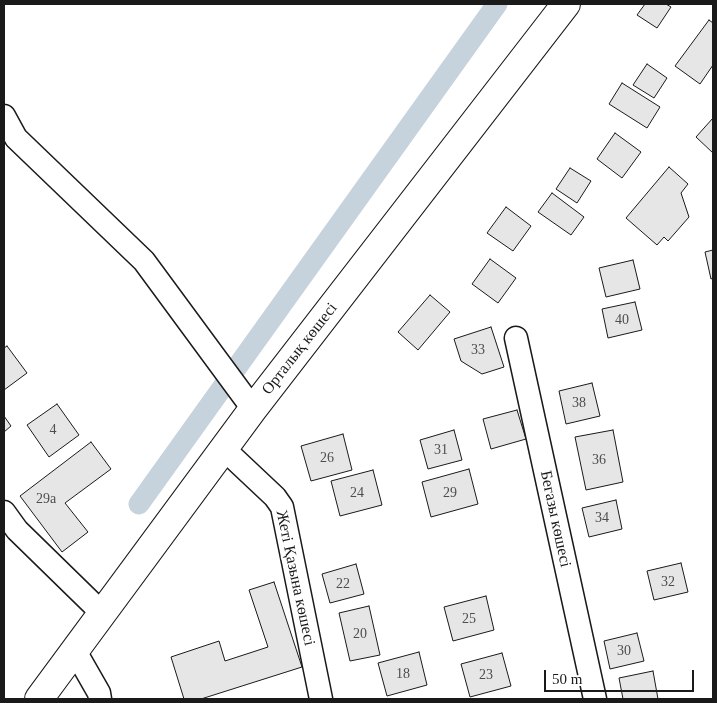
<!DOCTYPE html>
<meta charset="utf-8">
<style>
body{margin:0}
#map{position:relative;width:717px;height:703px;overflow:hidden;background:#fff;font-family:"Times New Roman",serif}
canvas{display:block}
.frame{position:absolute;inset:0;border:5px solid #1a1a1a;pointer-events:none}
.scale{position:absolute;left:544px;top:670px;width:150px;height:22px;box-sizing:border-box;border:2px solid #1a1a1a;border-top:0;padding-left:6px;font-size:15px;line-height:18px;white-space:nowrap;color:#1a1a1a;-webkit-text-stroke:4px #fff;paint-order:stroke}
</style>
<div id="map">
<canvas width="717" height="703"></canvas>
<div class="frame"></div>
<div class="scale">50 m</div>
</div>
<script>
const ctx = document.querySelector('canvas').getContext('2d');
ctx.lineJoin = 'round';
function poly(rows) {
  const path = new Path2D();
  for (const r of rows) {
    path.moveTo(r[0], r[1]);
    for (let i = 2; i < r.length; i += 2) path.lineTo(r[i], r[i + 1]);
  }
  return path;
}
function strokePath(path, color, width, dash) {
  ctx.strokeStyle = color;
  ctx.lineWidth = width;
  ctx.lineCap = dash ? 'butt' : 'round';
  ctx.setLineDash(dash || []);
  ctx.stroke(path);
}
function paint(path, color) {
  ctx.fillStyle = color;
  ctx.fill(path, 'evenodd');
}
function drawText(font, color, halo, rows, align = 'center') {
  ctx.font = font + ' "Times New Roman",serif';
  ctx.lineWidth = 4;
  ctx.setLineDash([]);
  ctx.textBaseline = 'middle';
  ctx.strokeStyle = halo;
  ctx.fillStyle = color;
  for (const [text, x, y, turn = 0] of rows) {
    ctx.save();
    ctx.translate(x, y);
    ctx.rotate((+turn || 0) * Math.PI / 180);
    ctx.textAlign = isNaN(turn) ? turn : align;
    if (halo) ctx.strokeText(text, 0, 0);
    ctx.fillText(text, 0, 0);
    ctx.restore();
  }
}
strokePath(poly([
 [139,504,497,4]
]), '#c6d2dc', 21);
const building = poly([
 [645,4,666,4,671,7,657,28,637,15,645,4],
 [709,20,713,23,713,65,700,84,675,66,709,20],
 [647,64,667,78,654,98,633,85,647,64],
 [622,83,660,107,647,128,609,104,622,83],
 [713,118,713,153,696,137,713,118],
 [615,133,641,152,622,178,597,159,615,133],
 [669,167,688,184,681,193,689,217,668,241,664,237,657,245,626,218,669,167],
 [570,168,591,181,577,203,556,189,570,168],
 [552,193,584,217,571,235,538,212,552,193],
 [506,207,531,226,513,251,487,233,506,207],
 [713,250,713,278,711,279,705,252,713,250],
 [490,259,516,278,498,303,472,284,490,259],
 [633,260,640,289,606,297,599,268,633,260],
 [430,295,450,312,418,350,398,332,430,295],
 [635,302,642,330,608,338,602,309,635,302],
 [491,327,504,367,482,374,461,361,454,339,491,327],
 [7,346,27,373,4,390,4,348,7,346],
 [592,383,600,416,566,424,559,391,592,383],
 [57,404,79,435,49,457,27,425,57,404],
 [517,410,526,439,491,449,483,419,517,410],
 [4,416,11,426,4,432,4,416],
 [454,430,462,460,428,469,420,440,454,430],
 [613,430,623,482,586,490,575,437,613,430],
 [343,434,352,470,311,481,301,446,343,434],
 [91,442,111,469,65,503,88,532,62,552,20,496,91,442],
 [469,469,478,504,431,517,422,482,469,469],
 [373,470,382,505,340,516,331,481,373,470],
 [616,500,622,529,589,537,582,508,616,500],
 [681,563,688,592,654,600,647,571,681,563],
 [356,564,364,594,330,603,322,574,356,564],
 [274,582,302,667,201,699,184,699,171,657,219,641,225,661,268,647,249,590,274,582],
 [486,596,494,630,453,641,444,607,486,596],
 [369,606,380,655,350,661,339,613,369,606],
 [637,633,644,661,610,669,604,641,637,633],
 [419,652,427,685,387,696,378,663,419,652],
 [502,653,511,686,470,697,461,664,502,653],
 [653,671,658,699,623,699,619,678,653,671]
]);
paint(building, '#e6e6e6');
strokePath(building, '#1a1a1a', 1);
const minor = poly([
 [4,116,16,138,144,261,253,409],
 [516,338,595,699],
 [224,449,275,497,282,507,321,699],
 [4,512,17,530,103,614],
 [75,651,99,693,100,699]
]);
const major = poly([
 [39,699,253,409,566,4]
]);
strokePath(minor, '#1a1a1a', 25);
strokePath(major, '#1a1a1a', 30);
strokePath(minor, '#fff', 22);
strokePath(major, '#fff', 28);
drawText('14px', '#4d4d4d', null, [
 ["40",622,320],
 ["33",478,350],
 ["38",579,403],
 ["4",53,430],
 ["31",441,450],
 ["26",327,458],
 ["36",599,460],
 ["24",357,493],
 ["29",450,493],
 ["29а",46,499],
 ["34",602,518],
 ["32",668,582],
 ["22",343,584],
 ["25",469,619],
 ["20",360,634],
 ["30",624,651],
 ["18",403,674],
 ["23",486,675]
]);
drawText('16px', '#1a1a1a', '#fff', [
 ["Орталық көшесі",300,349,-52],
 ["Бегазы көшесі",555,519,78],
 ["Жеті Қазына көшесі",295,578,78]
]);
</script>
